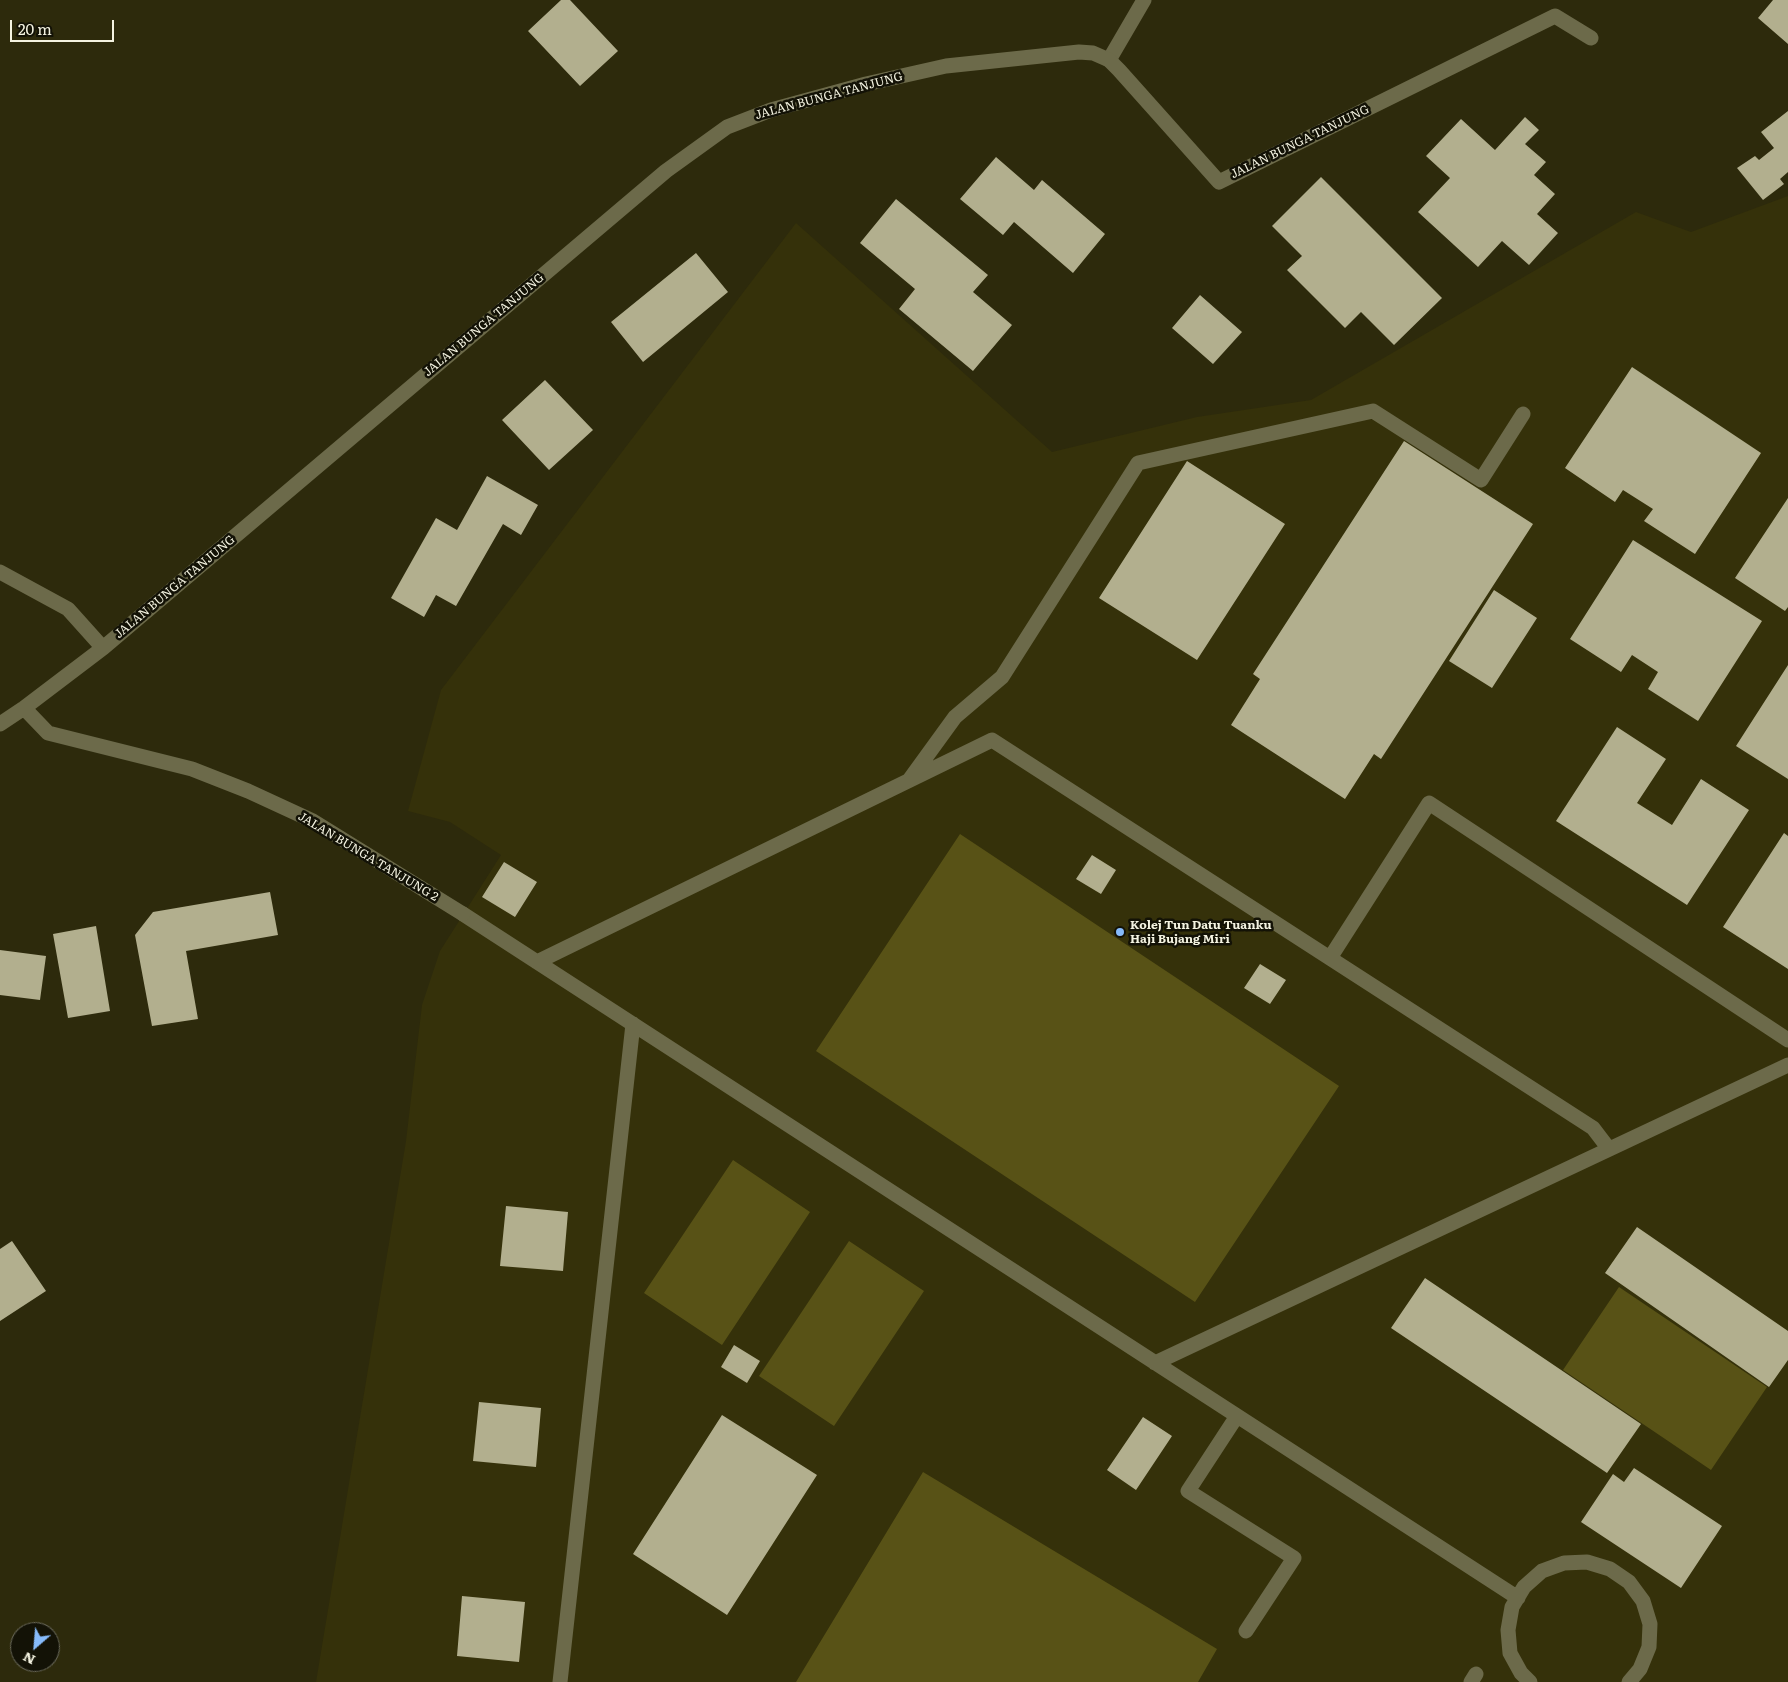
<!DOCTYPE html>
<style>
body{margin:0}
#map{position:relative;width:1788px;height:1682px;overflow:hidden;background:#2d2a0c;font-family:Literata,serif}
canvas{display:block}
.north{position:absolute;left:10px;top:1622px;width:50px;height:50px;box-sizing:border-box;background:#131206;border:1px solid #6d6c5e;border-radius:50%;rotate:207deg;font-size:14px;font-weight:700;line-height:20px;text-align:center;color:#f4f3e1}
.north::after{content:'';display:block;margin:auto;width:18px;height:22px;background:#86bbfb;clip-path:polygon(50% 0,100% 100%,50% 72%,0 100%)}
.scale{position:absolute;left:10px;top:20px;width:104px;height:22px;box-sizing:border-box;border:2px solid #f4f3e1;border-top:0;padding-left:6px;font-size:15px;line-height:18px;white-space:nowrap;color:#f4f3e1;-webkit-text-stroke:4px #131206;paint-order:stroke}
</style>
<div id="map">
<canvas width="1788" height="1682"></canvas>
<div class="north">N</div>
<div class="scale">20 m</div>
</div>
<script>
const ctx = document.querySelector('canvas').getContext('2d');
ctx.lineJoin = 'round';
function paint(path, color) {
  ctx.fillStyle = color;
  ctx.fill(path, 'evenodd');
}
function poly(rows) {
  const path = new Path2D();
  for (const r of rows) {
    path.moveTo(r[0], r[1]);
    for (let i = 2; i < r.length; i += 2) path.lineTo(r[i], r[i + 1]);
  }
  return path;
}
function strokePath(path, color, width, dash) {
  ctx.strokeStyle = color;
  ctx.lineWidth = width;
  ctx.lineCap = dash ? 'butt' : 'round';
  ctx.setLineDash(dash || []);
  ctx.stroke(path);
}
function drawText(font, color, halo, rows, align = 'center') {
  ctx.font = font + ' Literata,serif';
  ctx.lineWidth = 5;
  ctx.setLineDash([]);
  ctx.textBaseline = 'middle';
  ctx.strokeStyle = halo;
  ctx.fillStyle = color;
  for (const [text, x, y, turn = 0] of rows) {
    ctx.save();
    ctx.translate(x, y);
    ctx.rotate((+turn || 0) * Math.PI / 180);
    ctx.textAlign = isNaN(turn) ? turn : align;
    if (halo) ctx.strokeText(text, 0, 0);
    ctx.fillText(text, 0, 0);
    ctx.restore();
  }
}
paint(poly([
 [1788,196,1788,1682,316,1682,406,1141,422,1005,440,951,501,855,450,822,408,811,441,690,796,223,1052,452,1197,417,1311,400,1636,212,1691,232]
]), '#35310a');
paint(poly([
 [960,834,1339,1086,1195,1302,816,1051],
 [733,1160,810,1212,722,1345,644,1293],
 [849,1241,924,1291,834,1426,759,1376],
 [1619,1287,1767,1387,1711,1470,1563,1370],
 [923,1472,1217,1649,1198,1682,796,1682]
]), '#585216');
paint(poly([
 [561,0,570,0,618,51,580,86,528,31],
 [1773,0,1788,0,1788,44,1758,18],
 [1788,111,1788,172,1780,179,1784,184,1763,200,1737,168,1755,156,1759,160,1774,148,1761,132],
 [1525,117,1539,130,1525,144,1546,162,1534,175,1555,194,1537,214,1558,233,1529,265,1502,241,1478,267,1418,212,1450,178,1426,156,1461,119,1495,150],
 [996,157,1034,190,1042,180,1105,234,1073,273,1014,222,1003,235,960,199],
 [1321,177,1442,298,1394,345,1361,312,1345,328,1287,270,1302,256,1272,226],
 [896,199,988,275,973,292,1012,325,973,371,899,309,915,289,860,243],
 [696,253,728,292,643,362,611,322],
 [1200,295,1242,332,1213,364,1172,328],
 [1632,367,1761,453,1695,554,1644,521,1653,509,1623,490,1615,502,1565,468],
 [545,380,593,430,549,470,502,420],
 [1404,441,1533,524,1381,759,1374,754,1345,799,1231,725,1260,679,1253,674],
 [1187,461,1285,524,1197,660,1099,598],
 [487,476,538,505,521,535,503,524,456,606,436,595,424,617,391,598,436,518,457,530],
 [1788,498,1788,607,1785,611,1735,578],
 [1633,540,1762,621,1698,721,1648,689,1658,672,1632,655,1621,672,1570,639],
 [1494,590,1537,618,1492,688,1449,661],
 [1788,665,1788,779,1736,746],
 [1617,727,1666,759,1637,803,1672,825,1701,779,1749,810,1687,905,1556,821],
 [1784,833,1788,836,1788,969,1723,927],
 [1092,855,1116,870,1101,894,1076,879],
 [504,862,537,882,515,917,482,897],
 [270,892,278,935,186,951,198,1019,152,1026,135,935,153,912],
 [96,926,110,1011,68,1018,53,934],
 [0,950,46,956,40,1000,0,995],
 [1260,964,1286,980,1270,1004,1244,988],
 [506,1206,568,1212,563,1271,500,1266],
 [1637,1227,1788,1331,1788,1360,1769,1387,1605,1273],
 [12,1241,46,1291,0,1321,0,1249],
 [1425,1278,1641,1424,1607,1473,1391,1328],
 [734,1345,760,1361,747,1383,721,1367],
 [479,1402,541,1408,536,1467,473,1461],
 [722,1415,817,1475,727,1615,633,1554],
 [1143,1417,1172,1436,1136,1490,1107,1470],
 [1634,1468,1722,1526,1681,1588,1581,1522,1613,1474,1624,1482],
 [462,1596,525,1602,519,1662,457,1656]
]), '#b2af8e');
strokePath(poly([
 [1109,60,1144,0],
 [910,779,955,717,1002,677,1138,463,1373,411,1481,480,1523,414],
 [463,914,1518,1598],
 [1330,958,1429,803,1788,1040],
 [537,962,992,740,1593,1128,1609,1149],
 [1155,1363,1788,1065],
 [1237,1416,1188,1491,1294,1558,1246,1631],
 [560,1682,633,1024],
 [1471,1682,1476,1674],
 [1530,1682,1521,1673,1510,1653,1508,1630,1512,1607,1524,1587,1542,1571,1564,1563,1587,1562,1610,1569,1629,1582,1643,1601,1650,1624,1649,1647,1640,1669,1629,1682]
]), '#6c6a4a', 15);
strokePath(poly([
 [0,572,68,609,103,648],
 [24,708,48,733,192,769,248,791,313,821,463,914],
 [0,724,24,708,103,648,666,171,727,127,771,110,866,84,946,66,1079,52,1093,53,1109,60,1119,70,1219,182,1555,16,1591,38]
]), '#6c6a4a', 15);
for (const [x, y, r, color] of [
 [1120,932,5,"#86bbfb"]
]) {
  const dot = new Path2D();
  dot.arc(x, y, r, 0, 2 * Math.PI);
  ctx.fillStyle = color;
  ctx.fill(dot);
  strokePath(dot, '#131206', 2);
}
drawText('12px', '#f4f3e1', '#131206', [
 ["JALAN BUNGA TANJUNG",829,96,-15],
 ["JALAN BUNGA TANJUNG",1300,142,-26],
 ["JALAN BUNGA TANJUNG",484,325,-40],
 ["JALAN BUNGA TANJUNG",175,587,-40],
 ["JALAN BUNGA TANJUNG 2",368,857,31]
]);
drawText('bold 12px', '#f4f3e1', '#131206', [
 ["Kolej Tun Datu Tuanku",1130,925],
 ["Haji Bujang Miri",1130,939]
], 'left');
</script>
